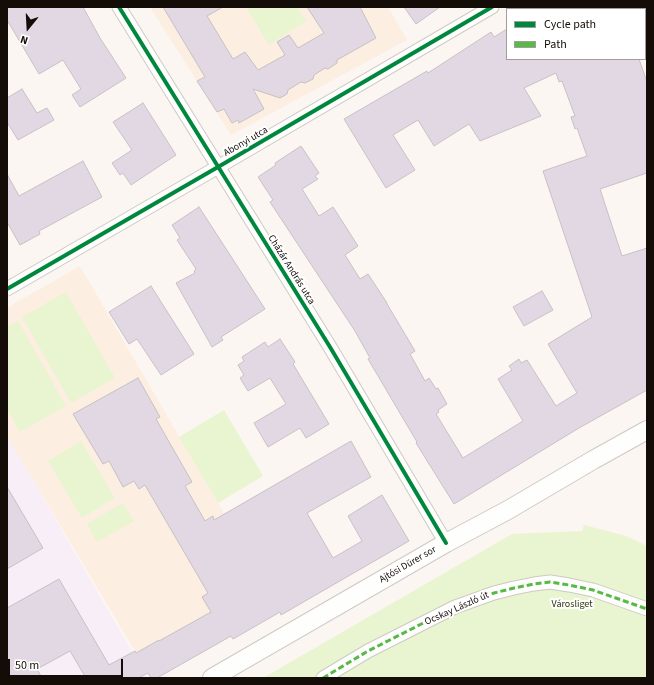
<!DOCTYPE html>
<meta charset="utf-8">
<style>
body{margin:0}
#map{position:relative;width:654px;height:685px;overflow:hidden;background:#fbf6f2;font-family:"Source Sans 3",sans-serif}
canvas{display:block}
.frame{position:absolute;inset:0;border:8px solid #140d07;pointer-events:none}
.legend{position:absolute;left:506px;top:8px;width:140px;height:52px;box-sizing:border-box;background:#fff;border:1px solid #a19e9c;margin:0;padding:5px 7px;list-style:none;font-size:12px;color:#140d07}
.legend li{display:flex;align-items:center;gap:8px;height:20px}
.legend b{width:20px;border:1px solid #a19e9c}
.north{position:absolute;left:8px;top:8px;width:40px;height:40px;-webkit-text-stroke:3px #fff;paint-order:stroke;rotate:198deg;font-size:11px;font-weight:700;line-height:16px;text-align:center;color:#140d07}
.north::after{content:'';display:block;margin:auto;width:14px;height:18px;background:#140d07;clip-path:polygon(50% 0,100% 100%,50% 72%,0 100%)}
.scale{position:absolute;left:8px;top:659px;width:115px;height:18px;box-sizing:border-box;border:2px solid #140d07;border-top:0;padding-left:5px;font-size:12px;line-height:14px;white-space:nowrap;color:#140d07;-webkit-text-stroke:3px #fff;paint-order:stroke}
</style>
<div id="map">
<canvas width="654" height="685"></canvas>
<div class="frame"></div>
<ul class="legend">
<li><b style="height:5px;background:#00873e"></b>Cycle path</li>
<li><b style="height:5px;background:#58b947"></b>Path</li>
</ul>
<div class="north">N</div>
<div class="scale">50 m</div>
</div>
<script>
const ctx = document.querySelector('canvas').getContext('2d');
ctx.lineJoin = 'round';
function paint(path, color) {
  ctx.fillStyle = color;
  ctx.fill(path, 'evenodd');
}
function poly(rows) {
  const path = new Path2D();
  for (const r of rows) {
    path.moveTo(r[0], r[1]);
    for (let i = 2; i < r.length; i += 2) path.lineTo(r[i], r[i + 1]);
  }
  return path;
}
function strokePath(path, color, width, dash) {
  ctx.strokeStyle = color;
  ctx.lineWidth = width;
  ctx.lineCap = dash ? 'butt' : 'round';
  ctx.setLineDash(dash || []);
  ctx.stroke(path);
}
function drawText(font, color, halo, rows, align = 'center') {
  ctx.font = font + ' "Source Sans 3",sans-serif';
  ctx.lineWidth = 4;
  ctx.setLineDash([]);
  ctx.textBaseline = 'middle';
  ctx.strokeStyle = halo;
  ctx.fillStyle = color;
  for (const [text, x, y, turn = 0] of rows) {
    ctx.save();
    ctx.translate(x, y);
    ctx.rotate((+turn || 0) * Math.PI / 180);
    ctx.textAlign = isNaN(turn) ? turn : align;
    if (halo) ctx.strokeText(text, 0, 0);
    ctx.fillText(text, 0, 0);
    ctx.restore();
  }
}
paint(poly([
 [7,435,147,678,7,678]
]), '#f7eef8');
paint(poly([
 [150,7,388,7,407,40,231,135],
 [80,266,237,536,231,636,157,678,151,678,7,436,7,308]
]), '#fdeee2');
paint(poly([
 [246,7,297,7,306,21,269,45],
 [66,292,115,378,71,403,22,317],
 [18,321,66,406,20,432,7,409,7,327],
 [224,410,263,476,218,503,179,437],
 [81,441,115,498,82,518,48,461],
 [123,503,134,521,97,542,87,524],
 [584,525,626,536,647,546,647,678,263,678,512,534,582,531]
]), '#e9f4d0');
const building = poly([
 [7,7,83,7,100,38,126,78,80,107,72,95,81,89,63,60,39,74,7,20,7,7],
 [163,7,223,7,207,16,233,59,245,52,258,70,285,55,277,42,289,35,298,48,324,33,307,7,360,7,376,38,337,60,337,63,328,69,325,68,314,75,313,79,305,83,301,82,288,90,287,94,280,98,253,89,264,109,239,123,238,120,232,123,224,109,217,112,197,81,205,77,163,7],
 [404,7,440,7,416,24,404,7],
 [507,29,507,59,639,59,647,82,647,173,600,189,622,256,647,248,647,390,579,428,454,504,416,443,417,442,368,359,370,358,355,331,270,202,273,200,258,177,276,165,275,163,301,146,319,173,315,176,318,179,302,189,319,216,333,207,358,246,345,255,360,279,368,274,387,303,387,304,415,351,410,354,425,381,429,378,436,389,438,388,447,404,438,410,439,412,436,414,463,458,523,421,498,379,512,370,509,366,519,359,521,363,527,360,556,406,577,393,548,344,592,317,543,171,587,156,577,128,575,129,571,117,575,116,562,81,559,82,556,73,524,88,541,116,480,141,469,124,434,146,418,120,393,135,415,170,386,188,344,119,427,71,428,73,491,32,494,37,507,29],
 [22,89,37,113,47,108,54,120,18,140,7,122,7,98,22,89],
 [143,103,176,155,131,185,123,173,120,175,112,163,132,150,113,122,143,103],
 [83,161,102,197,39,231,40,234,20,245,7,222,7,174,19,196,83,161],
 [199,207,265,309,221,337,223,340,212,347,176,283,195,273,194,271,196,269,177,240,180,238,172,225,199,207],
 [151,286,194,354,161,375,137,339,129,344,109,312,151,286],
 [542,291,553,310,524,326,513,307,542,291],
 [280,339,295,362,293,364,329,424,306,438,300,428,268,447,254,423,286,404,270,378,248,391,240,378,244,375,238,365,244,361,242,357,265,342,268,347,280,339],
 [138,378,160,417,156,419,192,482,185,486,205,521,213,516,214,520,351,441,371,477,307,513,333,558,362,541,348,516,382,495,409,541,281,615,280,612,233,639,231,636,157,678,151,678,148,673,138,678,86,678,70,651,37,669,42,678,7,678,7,608,59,579,109,665,135,651,136,653,159,640,159,641,211,612,202,597,208,593,145,485,139,489,134,481,123,487,109,461,103,464,73,414,138,378],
 [7,487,43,548,7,569,7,487]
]);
paint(building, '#e2d8e3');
strokePath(building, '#c6c1c4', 1);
const street = poly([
 [119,7,330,347,446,543],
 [7,289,218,167,492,7],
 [323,678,368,651,455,607,494,593,514,588,534,584,550,582,569,585,593,590,647,609]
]);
const secondary = poly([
 [212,678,446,543,508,510,593,460,647,430]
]);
strokePath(street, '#cfc9c4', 15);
strokePath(secondary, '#cfc9c4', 20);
strokePath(street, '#fefefd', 13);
strokePath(secondary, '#fefefd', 18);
strokePath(poly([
 [323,678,368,651,455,607,494,593,514,588,534,584,550,582,569,585,593,590,647,609]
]), '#58b947', 3, [6, 3]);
strokePath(poly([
 [119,7,330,347,446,543],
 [7,289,218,167,492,7]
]), '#00873e', 4);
drawText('10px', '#140d07', '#fff', [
 ["Abonyi utca",246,142,-30],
 ["Cházár András utca",291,270,58],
 ["Ajtósi Dürer sor",408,565,-30],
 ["Ocskay László út",457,609,-24]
]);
drawText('10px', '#273703', '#fff', [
 ["Városliget",572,605]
]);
</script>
